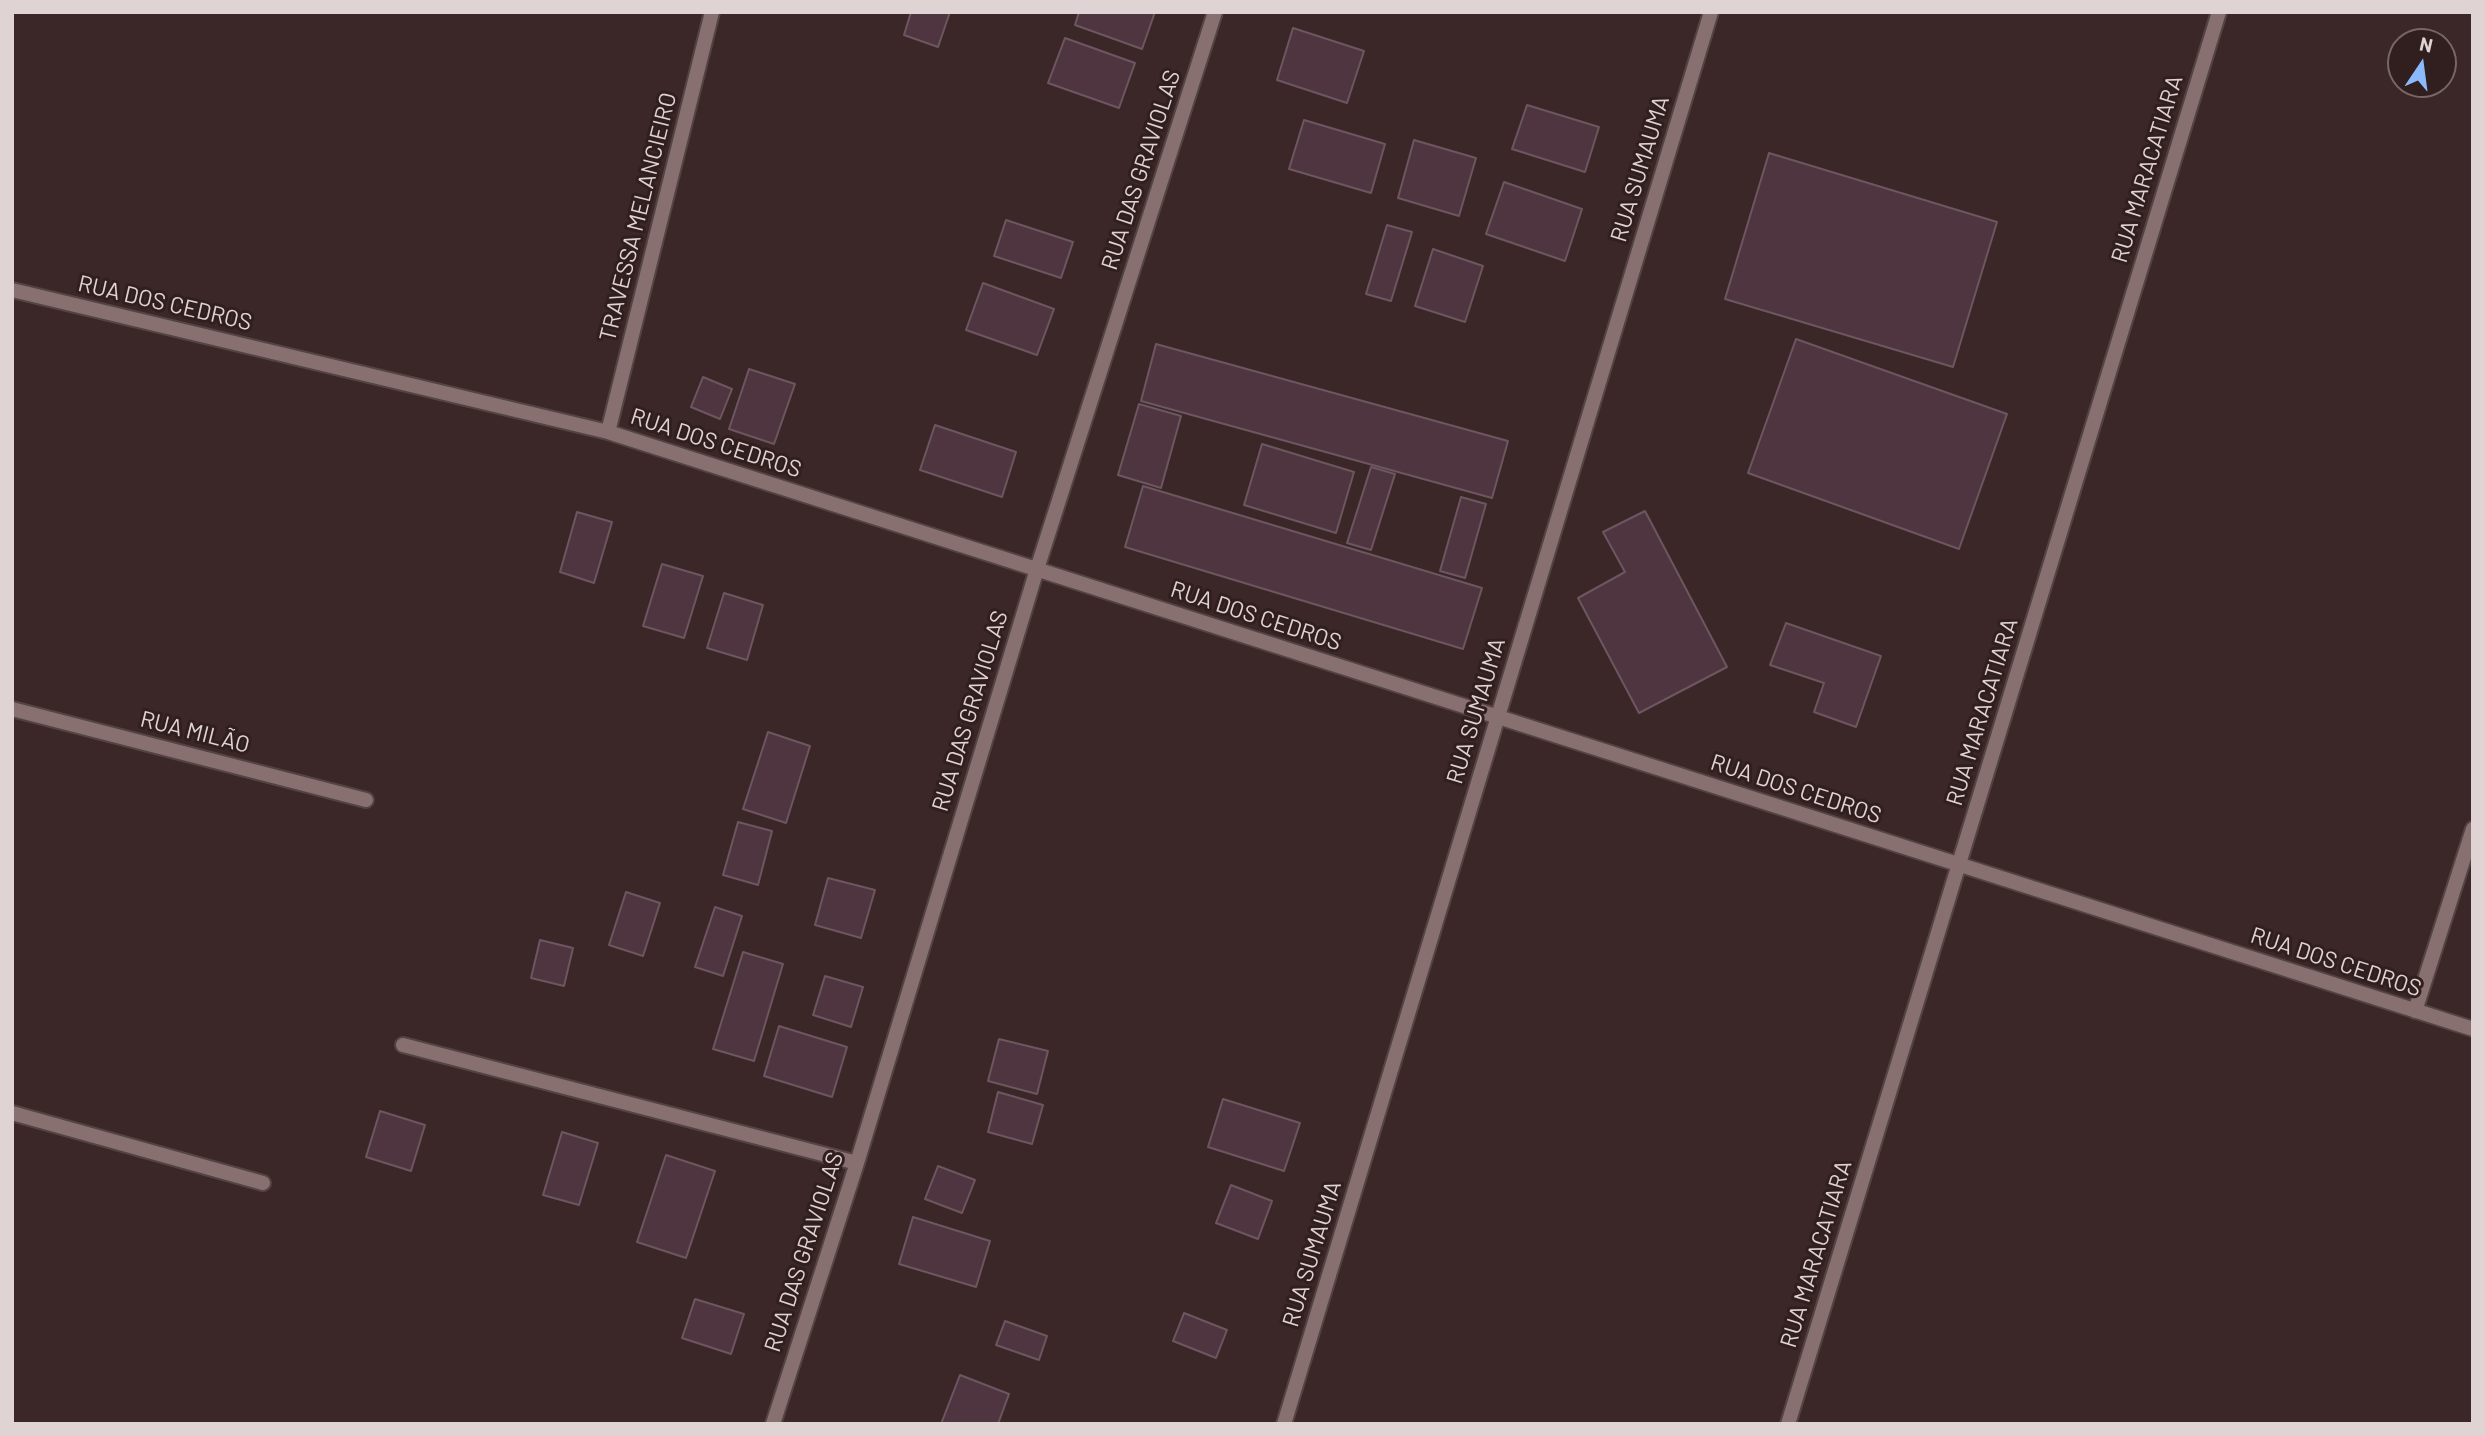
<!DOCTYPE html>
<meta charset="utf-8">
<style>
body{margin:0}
#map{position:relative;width:2485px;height:1436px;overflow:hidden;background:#3b2728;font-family:Barlow,sans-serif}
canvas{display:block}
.frame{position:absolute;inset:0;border:14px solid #e0d3d3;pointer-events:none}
.north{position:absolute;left:2387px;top:28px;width:70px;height:70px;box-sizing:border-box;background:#311e1f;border:2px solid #776667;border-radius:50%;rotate:13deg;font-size:19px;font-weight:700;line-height:28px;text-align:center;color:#e0d3d3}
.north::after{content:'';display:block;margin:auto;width:24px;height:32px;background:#8abafc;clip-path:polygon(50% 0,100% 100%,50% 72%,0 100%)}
</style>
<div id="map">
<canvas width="2485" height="1436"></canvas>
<div class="frame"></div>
<div class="north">N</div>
</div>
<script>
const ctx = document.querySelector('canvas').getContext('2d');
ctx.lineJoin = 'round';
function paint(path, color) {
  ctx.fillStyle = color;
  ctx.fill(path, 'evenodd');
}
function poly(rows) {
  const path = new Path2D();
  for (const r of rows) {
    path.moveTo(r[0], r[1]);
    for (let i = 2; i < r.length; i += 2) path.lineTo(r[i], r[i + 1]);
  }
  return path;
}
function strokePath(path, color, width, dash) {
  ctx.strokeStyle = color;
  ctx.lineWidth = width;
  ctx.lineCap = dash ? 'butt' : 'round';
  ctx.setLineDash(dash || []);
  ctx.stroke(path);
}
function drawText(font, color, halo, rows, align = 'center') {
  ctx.font = font + ' Barlow,sans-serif';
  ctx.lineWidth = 6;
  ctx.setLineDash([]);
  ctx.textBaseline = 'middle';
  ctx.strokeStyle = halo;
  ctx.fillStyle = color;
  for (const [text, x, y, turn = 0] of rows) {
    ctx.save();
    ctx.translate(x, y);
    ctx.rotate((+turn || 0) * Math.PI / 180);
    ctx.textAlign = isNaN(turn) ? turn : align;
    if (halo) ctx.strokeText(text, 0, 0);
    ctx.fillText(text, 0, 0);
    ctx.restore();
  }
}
const building = poly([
 [911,12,950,12,938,47,904,35,911,12],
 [1079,12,1155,12,1142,49,1075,25,1079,12],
 [1293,28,1364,51,1347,103,1277,80,1293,28],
 [1065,38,1135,63,1119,108,1048,83,1065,38],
 [1527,105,1599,127,1585,172,1512,149,1527,105],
 [1304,120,1385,144,1371,193,1289,169,1304,120],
 [1414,140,1476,158,1459,216,1398,198,1414,140],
 [1769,153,1997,222,1953,367,1725,299,1769,153],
 [1504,182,1582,209,1565,261,1486,234,1504,182],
 [1006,220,1073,242,1061,278,994,256,1006,220],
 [1387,225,1412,232,1391,301,1366,294,1387,225],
 [1433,249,1483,266,1465,322,1415,306,1433,249],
 [983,283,1054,309,1037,355,966,330,983,283],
 [1796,339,2007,414,1959,549,1748,473,1796,339],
 [1156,344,1508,441,1492,498,1141,401,1156,344],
 [749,369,795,384,774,444,729,429,749,369],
 [703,377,732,389,720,419,691,407,703,377],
 [1139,404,1181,416,1161,488,1118,475,1139,404],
 [935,425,1016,452,1002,497,920,470,935,425],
 [1262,444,1354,472,1336,533,1244,505,1262,444],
 [1371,467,1395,474,1371,550,1347,543,1371,467],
 [1143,486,1482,588,1463,649,1125,547,1143,486],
 [1461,497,1486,504,1465,578,1440,571,1461,497],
 [1645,511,1727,667,1639,713,1578,598,1625,572,1603,532,1645,511],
 [577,512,612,522,594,583,560,572,577,512],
 [662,564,703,576,684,638,643,626,662,564],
 [724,593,763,605,747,660,707,648,724,593],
 [1786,623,1881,656,1856,727,1814,712,1824,683,1770,665,1786,623],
 [768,732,810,746,786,823,743,809,768,732],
 [738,822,772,831,758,885,723,875,738,822],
 [828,878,875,890,861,938,815,925,828,878],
 [626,892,660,903,643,956,609,945,626,892],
 [715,907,742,916,723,976,695,967,715,907],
 [540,940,573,948,564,986,531,978,540,940],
 [743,952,783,964,754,1061,713,1049,743,952],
 [825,976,863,987,851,1027,813,1015,825,976],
 [779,1026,847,1047,832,1097,764,1076,779,1026],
 [999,1039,1048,1051,1037,1094,988,1081,999,1039],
 [998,1092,1043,1105,1032,1144,988,1132,998,1092],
 [1223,1099,1300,1123,1284,1171,1208,1147,1223,1099],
 [380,1111,425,1125,411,1171,366,1157,380,1111],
 [562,1132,598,1143,579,1205,543,1195,562,1132],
 [666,1155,715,1171,686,1258,637,1242,666,1155],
 [938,1166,975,1180,962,1213,925,1199,938,1166],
 [1231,1185,1272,1201,1258,1239,1216,1223,1231,1185],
 [913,1217,990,1241,976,1287,899,1264,913,1217],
 [695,1299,744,1314,731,1354,682,1338,695,1299],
 [1184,1313,1227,1330,1216,1358,1173,1341,1184,1313],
 [1005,1321,1047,1336,1039,1360,996,1345,1005,1321],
 [960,1375,1009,1394,998,1424,941,1424,960,1375]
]);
paint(building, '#4f3540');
strokePath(building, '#6c5760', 2);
const minor = poly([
 [12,290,608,432,2473,1029],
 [608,432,712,12],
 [12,709,366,800],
 [2415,1011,2473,829],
 [403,1045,857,1163],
 [12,1113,263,1183],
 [773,1424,857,1163,1037,569,1215,12],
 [1284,1424,1711,12],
 [1788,1424,2219,12]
]);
strokePath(minor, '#534343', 18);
strokePath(minor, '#887071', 14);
drawText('23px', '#e0d3d3', '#311e1f', [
 ["RUA SUMAUMA",1640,169,-73],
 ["RUA MARACATIARA",2147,169,-73],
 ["RUA DAS GRAVIOLAS",1141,170,-72],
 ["TRAVESSA MELANCIEIRO",638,217,-76],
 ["RUA DOS CEDROS",165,303,13],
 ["RUA DOS CEDROS",716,443,18],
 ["RUA DOS CEDROS",1256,616,18],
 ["RUA DAS GRAVIOLAS",970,711,-73],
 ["RUA SUMAUMA",1476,711,-73],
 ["RUA MARACATIARA",1982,712,-73],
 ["RUA MILÃO",195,732,14],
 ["RUA DOS CEDROS",1796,789,18],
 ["RUA DOS CEDROS",2336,962,18],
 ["RUA DAS GRAVIOLAS",804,1252,-72],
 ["RUA SUMAUMA",1312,1254,-73],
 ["RUA MARACATIARA",1816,1254,-73]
]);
</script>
